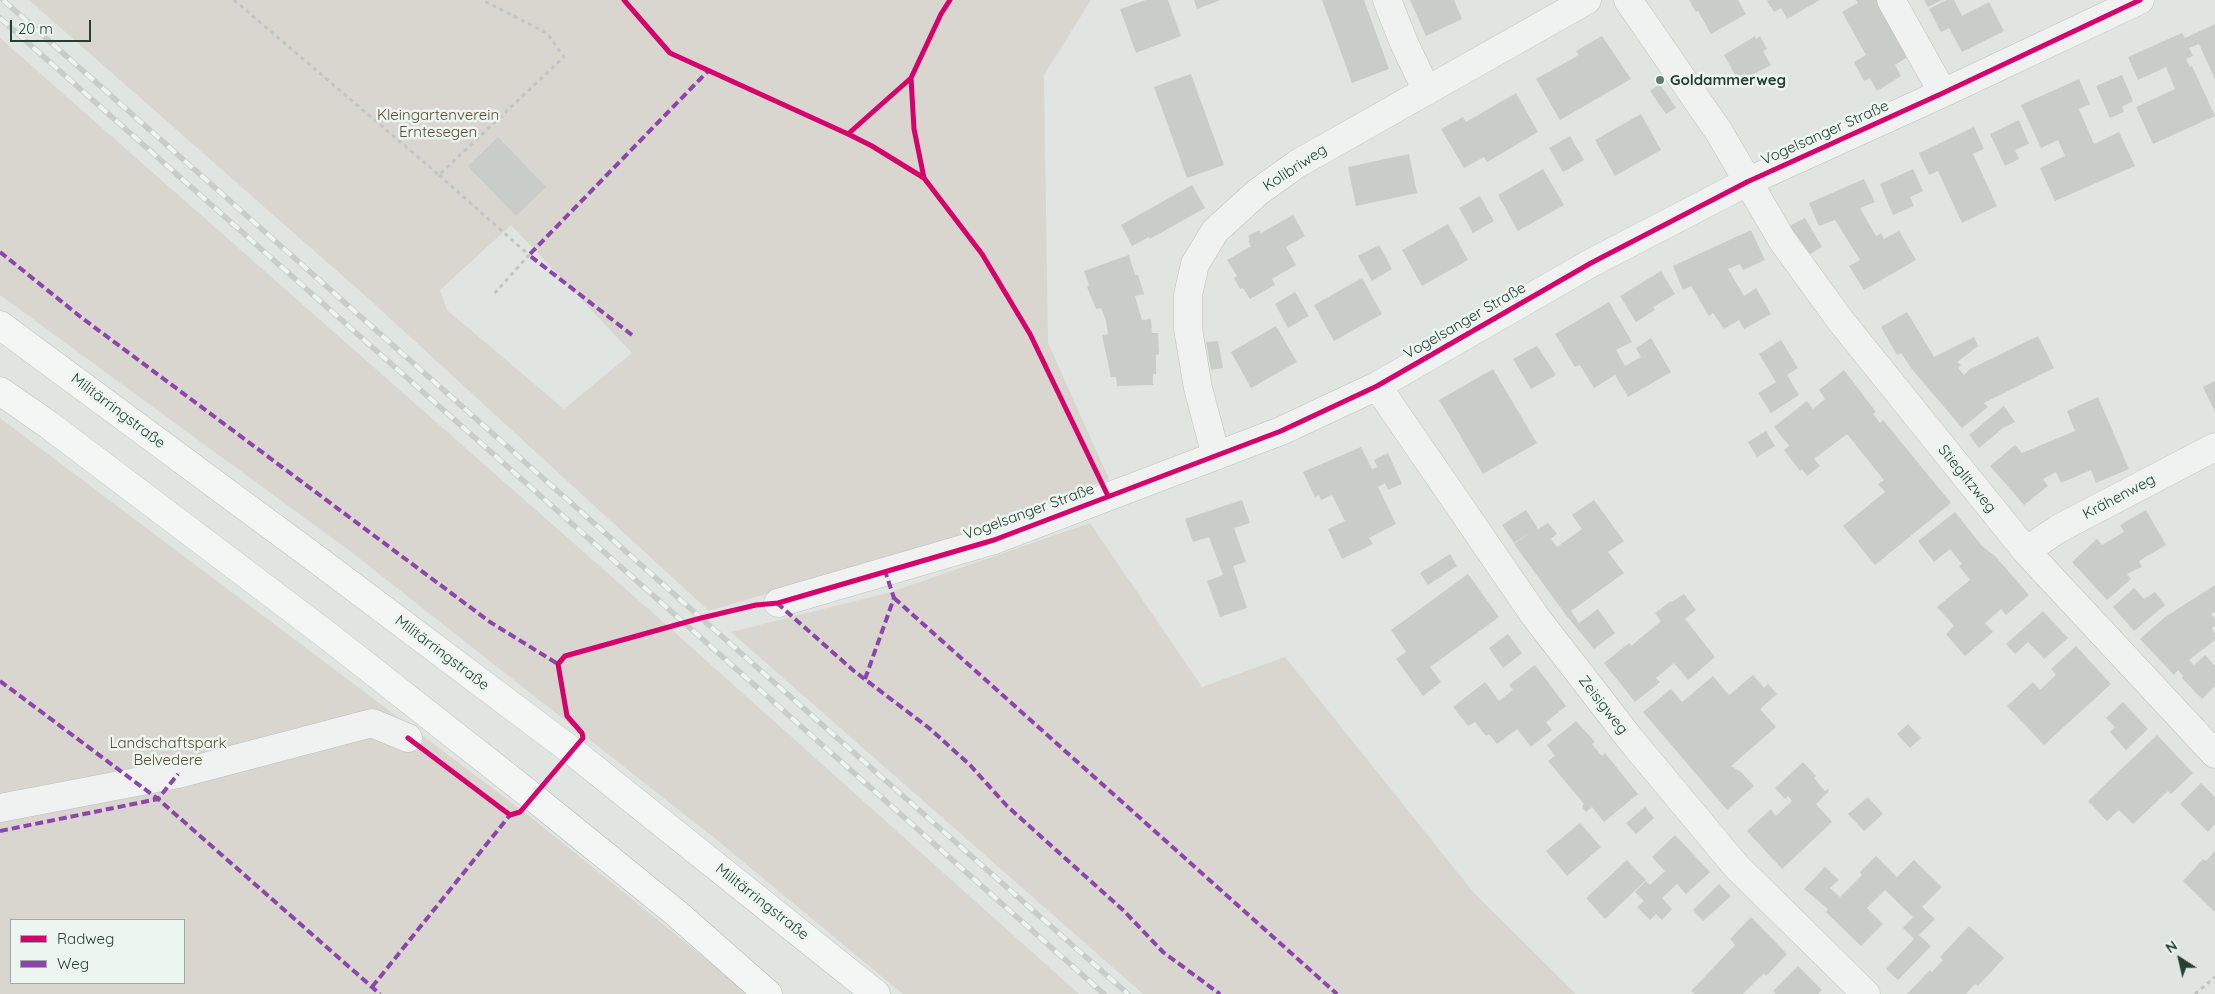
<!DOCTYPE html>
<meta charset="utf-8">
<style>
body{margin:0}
#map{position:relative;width:2215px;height:994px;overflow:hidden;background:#e0e5e2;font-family:Quicksand,sans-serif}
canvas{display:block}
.legend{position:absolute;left:10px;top:919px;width:175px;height:65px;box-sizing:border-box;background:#edf5f0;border:1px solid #9daca4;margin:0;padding:6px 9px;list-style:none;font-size:15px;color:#263f31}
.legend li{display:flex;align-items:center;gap:10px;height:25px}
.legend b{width:25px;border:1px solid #9daca4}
.north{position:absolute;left:2155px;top:934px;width:50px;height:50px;-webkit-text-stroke:4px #edf5f0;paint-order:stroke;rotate:325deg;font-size:14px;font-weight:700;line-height:20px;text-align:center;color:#263f31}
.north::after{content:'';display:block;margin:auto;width:18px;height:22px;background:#263f31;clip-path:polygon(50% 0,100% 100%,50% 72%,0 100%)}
.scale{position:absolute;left:10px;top:20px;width:81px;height:22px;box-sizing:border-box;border:2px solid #263f31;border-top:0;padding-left:6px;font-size:15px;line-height:18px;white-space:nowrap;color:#263f31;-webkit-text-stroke:4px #edf5f0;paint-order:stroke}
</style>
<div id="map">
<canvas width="2215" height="994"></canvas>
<ul class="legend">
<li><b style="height:6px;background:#d6006c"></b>Radweg</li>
<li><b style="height:6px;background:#8e44ad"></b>Weg</li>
</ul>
<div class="north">N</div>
<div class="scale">20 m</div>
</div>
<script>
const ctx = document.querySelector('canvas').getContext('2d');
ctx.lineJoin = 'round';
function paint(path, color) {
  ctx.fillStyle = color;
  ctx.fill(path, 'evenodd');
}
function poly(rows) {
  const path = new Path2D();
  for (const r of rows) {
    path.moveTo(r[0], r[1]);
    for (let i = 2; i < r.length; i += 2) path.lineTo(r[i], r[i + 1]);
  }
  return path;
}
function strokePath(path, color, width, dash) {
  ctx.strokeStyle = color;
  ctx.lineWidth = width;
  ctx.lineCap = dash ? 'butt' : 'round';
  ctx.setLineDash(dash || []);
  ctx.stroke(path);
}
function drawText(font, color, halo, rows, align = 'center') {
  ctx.font = font + ' Quicksand,sans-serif';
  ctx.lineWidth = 5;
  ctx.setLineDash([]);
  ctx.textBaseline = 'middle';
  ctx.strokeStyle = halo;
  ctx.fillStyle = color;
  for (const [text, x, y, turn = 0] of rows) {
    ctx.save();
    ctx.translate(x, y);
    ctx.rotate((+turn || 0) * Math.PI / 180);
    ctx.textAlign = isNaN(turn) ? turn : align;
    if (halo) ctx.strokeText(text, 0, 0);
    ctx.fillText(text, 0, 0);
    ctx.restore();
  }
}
paint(poly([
 [29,0,1091,0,1044,75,1048,343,1109,479,991,526,709,611,370,300],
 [511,225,632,353,564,409,447,310,440,290],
 [0,38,662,621,1079,994,903,994,717,840,350,551,0,295],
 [0,418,528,815,749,994,0,994],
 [11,920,184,920,184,983,11,983],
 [1090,523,1202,687,1285,657,1474,893,1576,994,1143,994,731,632,891,592]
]), '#d8d6ce');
paint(poly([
 [1146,0,1168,0,1181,36,1136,53,1120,9],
 [1194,0,1221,0,1197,9],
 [1322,0,1364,0,1389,69,1352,83],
 [1410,0,1454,0,1462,19,1426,36],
 [1689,0,1738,0,1746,14,1711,34,1698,11,1696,12],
 [1770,0,1820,0,1787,19,1781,8,1774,12,1767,1],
 [1856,0,1878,0,1909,56,1895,65,1901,76,1877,91,1870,78,1864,81,1854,62,1866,55,1842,12,1858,3],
 [1924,0,1942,0,1928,7],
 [1946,0,1954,0,1962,16,1989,2,2004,31,1962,52,1949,28,1941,32,1929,9],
 [2215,24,2215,79,2199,44,2189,48,2193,56,2186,59,2190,67,2192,66,2215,116,2153,144,2136,107,2175,89,2166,67,2138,80,2128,57,2182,33,2185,38],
 [1602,36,1631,79,1560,120,1536,79,1579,55,1576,51],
 [1755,36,1756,39,1760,36,1767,49,1763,51,1771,65,1739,82,1724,55],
 [1191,74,1224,165,1187,178,1154,87],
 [2122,75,2133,101,2122,107,2124,112,2110,118,2096,86],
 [2079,79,2090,104,2079,109,2094,144,2119,132,2135,166,2055,201,2040,168,2065,156,2058,140,2041,148,2021,105],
 [1660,84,1676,108,1666,114,1650,91],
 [1516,93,1538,132,1487,162,1484,157,1464,168,1441,129,1463,117,1466,122],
 [1641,114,1661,150,1615,176,1595,140],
 [2019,120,2029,144,2015,150,2019,159,2005,166,1990,134],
 [1974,127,1984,149,1973,154,1997,206,1962,223,1938,171,1929,175,1919,153],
 [1570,136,1584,160,1563,172,1549,148],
 [498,137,546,187,516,216,468,166],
 [1409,154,1417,193,1356,206,1348,167],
 [1543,169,1564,205,1518,231,1498,195],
 [1913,169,1923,191,1910,197,1914,206,1893,215,1880,184],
 [1864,179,1875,202,1860,208,1876,236,1881,233,1884,239,1899,231,1916,260,1864,290,1849,266,1860,260,1835,220,1819,226,1809,203],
 [1192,185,1205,208,1150,239,1149,237,1132,246,1121,225],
 [1480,196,1494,221,1473,233,1459,208],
 [1293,215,1305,236,1286,247,1296,265,1272,279,1275,285,1250,299,1243,288,1240,289,1234,278,1237,276,1227,260,1251,246,1248,241,1250,240,1248,236,1259,230,1261,233],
 [1805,218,1822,247,1807,256,1789,226],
 [1448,224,1468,260,1422,286,1402,250],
 [1751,230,1765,260,1743,270,1740,264,1728,269,1744,296,1756,288,1771,314,1744,329,1739,320,1724,329,1713,313,1709,316,1691,286,1683,290,1673,266],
 [1379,245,1392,269,1372,281,1358,256],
 [1129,255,1135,275,1138,275,1144,294,1135,296,1142,320,1151,319,1152,333,1158,333,1159,354,1156,355,1156,374,1153,374,1153,385,1117,386,1116,377,1111,377,1102,335,1108,334,1106,321,1101,308,1096,309,1087,287,1089,285,1084,271],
 [1661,271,1675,294,1653,307,1655,310,1636,322,1620,296],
 [1362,278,1382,314,1334,341,1314,305],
 [1295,292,1309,316,1288,328,1275,304],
 [1609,302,1632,342,1616,350,1625,366,1641,357,1636,348,1651,338,1671,372,1628,397,1615,375,1594,388,1580,365,1575,367,1555,334],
 [1907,312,1934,357,1974,337,1978,346,1957,362,1961,365,1958,368,1964,375,1970,369,2038,336,2054,368,1984,403,1988,407,1962,428,1911,368,1901,353,1897,355,1881,327],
 [1276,326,1297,362,1251,388,1231,352],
 [1781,340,1798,368,1787,375,1799,395,1771,413,1758,393,1776,382,1759,354],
 [1218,341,1223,368,1211,370,1206,342],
 [1537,346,1556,375,1531,389,1513,359],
 [1493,369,1537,443,1483,474,1439,400],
 [1844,370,1876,412,1873,414,1880,423,1883,420,1951,503,1875,565,1843,526,1885,492,1878,484,1884,480,1847,434,1814,459,1820,466,1807,476,1802,469,1800,471,1784,450,1789,446,1774,427,1807,401,1813,409,1825,399,1819,390],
 [2215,381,2215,412,2203,387],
 [2098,397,2129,469,2096,483,2091,470,2061,483,2056,472,2043,479,2048,486,2024,505,1990,466,2015,445,2022,453,2075,431,2067,411],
 [2004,406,2015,422,2003,428,1979,448,1969,435],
 [1766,431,1775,446,1757,457,1748,442],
 [1361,447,1372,469,1377,467,1374,460,1388,453,1402,484,1388,490,1385,483,1378,487,1396,524,1369,538,1373,544,1342,559,1328,529,1345,521,1332,495,1321,500,1319,495,1315,497,1303,472],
 [1242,500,1250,523,1234,528,1246,562,1233,566,1247,608,1220,617,1207,581,1223,575,1209,537,1193,542,1185,519],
 [1594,500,1624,541,1608,552,1624,573,1571,611,1579,623,1598,609,1615,633,1594,649,1566,615,1514,544,1533,531,1514,543,1502,525,1526,510,1538,529,1548,523,1557,534,1551,539,1557,547,1582,529,1572,515],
 [2146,510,2166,545,2139,561,2142,567,2127,574,2131,579,2107,600,2072,562,2097,539,2102,545,2124,532,2120,525],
 [1955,512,1982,546,1996,557,2029,595,2006,615,2001,609,1985,623,1993,632,1965,656,1946,634,1954,626,1937,607,1970,580,1959,566,1962,564,1950,549,1934,562,1918,541],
 [1450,554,1457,566,1428,585,1420,573],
 [1468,574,1499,617,1430,667,1441,682,1423,696,1396,659,1406,652,1391,630],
 [2215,585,2215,612,2211,614,2215,619,2215,626,2212,628,2215,634,2215,640,2189,660,2194,665,2205,655,2215,666,2215,686,2202,699,2182,678,2183,676,2178,670,2174,675,2140,639,2165,617],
 [2134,588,2144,599,2155,592,2165,605,2134,631,2113,607],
 [1684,594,1696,610,1685,619,1715,657,1688,680,1674,663,1656,678,1660,682,1635,702,1604,663,1629,643,1631,646,1661,621,1655,613,1671,601,1672,602],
 [2043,611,2068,638,2044,659,2028,642,2015,654,2006,644],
 [1508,634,1522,653,1503,668,1489,648],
 [2076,646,2111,684,2044,745,2007,706,2033,682,2040,690,2056,675,2051,669],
 [1535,665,1566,706,1546,722,1552,730,1531,747,1517,729,1497,744,1489,734,1486,736,1475,722,1468,726,1453,707,1485,682,1499,701,1513,690,1509,685],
 [1753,675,1764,688,1768,684,1777,694,1760,709,1776,727,1731,766,1741,772,1754,786,1727,810,1643,712,1671,689,1682,702,1713,676,1729,695],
 [2123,702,2148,729,2126,750,2110,732,2115,727,2106,718],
 [1576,721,1595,742,1592,744,1602,756,1605,753,1638,794,1604,822,1592,807,1586,812,1582,807,1584,804,1548,761,1555,756,1547,745],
 [1908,724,1921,738,1910,748,1897,734],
 [2157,735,2193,773,2171,794,2168,791,2133,824,2119,810,2107,821,2088,801],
 [1803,762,1816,776,1814,778,1825,791,1828,789,1829,791,1816,804,1832,822,1782,869,1747,831,1771,809,1776,816,1792,801,1788,796,1785,799,1775,788],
 [2201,783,2215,797,2215,824,2208,832,2180,804],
 [1868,797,1883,814,1864,831,1848,814],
 [1645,807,1654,818,1636,834,1626,823],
 [1580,823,1601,847,1567,876,1546,851],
 [1675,835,1710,872,1686,894,1677,884,1662,898,1672,909,1662,920,1656,914,1650,920,1637,907,1644,901,1635,892,1646,881,1650,885,1665,871,1652,857],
 [2215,851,2215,912,2183,881,2203,859,2206,861],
 [1876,856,1897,877,1914,860,1942,887,1922,907,1935,919,1919,935,1931,946,1898,980,1886,969,1914,939,1903,928,1913,917,1885,890,1867,908,1883,924,1861,946,1826,912,1828,909,1804,889,1825,867,1839,880,1830,888,1840,897,1862,875,1860,872],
 [1627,860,1646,880,1605,919,1586,898],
 [1719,884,1731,896,1703,921,1693,910],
 [1751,917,1787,954,1766,976,1764,973,1743,994,1695,994,1691,991,1735,945,1730,939],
 [1969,926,2004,958,1978,986,1975,984,1966,994,1907,994,1930,970,1932,972,1943,960,1940,957],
 [1798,966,1822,990,1818,994,1776,994,1773,991]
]), '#c8cdca');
const minor = poly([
 [1387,0,1404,43,1427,91],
 [1628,0,1719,132,1782,240,1840,320,2026,551,2215,754],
 [1891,0,1943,93],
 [1377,386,1535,616,1631,740,1736,866,1866,994],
 [1216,456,1198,388,1188,329,1188,295,1195,264,1215,231,1258,192,1297,164,1587,0],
 [2026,551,2058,529,2215,447],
 [778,603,994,540,1281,431,1377,386,1591,263,1747,182,1943,93,2140,0],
 [0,808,178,774,372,723,408,738]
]);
const major = poly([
 [0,325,315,558,572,751],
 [0,391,49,425,332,639,533,797]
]);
const highway = poly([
 [572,751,876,994],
 [533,797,676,913,768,994]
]);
strokePath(minor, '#bcc2bf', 29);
strokePath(major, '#bcc3bf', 29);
strokePath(highway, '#b2bab5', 29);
strokePath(poly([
 [234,0,439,175,564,57,547,33,482,0],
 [439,175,529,255,493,295],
 [2195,994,2215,977]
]), '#c0c6c3', 3, [4, 4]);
strokePath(minor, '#eff2f0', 28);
strokePath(major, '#f4f6f5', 28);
strokePath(highway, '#f4f6f5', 28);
const rail = poly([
 [3,0,701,618,1128,994],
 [0,18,1104,994]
]);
strokePath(rail, '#c8cdca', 5.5);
strokePath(rail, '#edf5f0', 4, [11]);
strokePath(poly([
 [0,252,82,318,490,622,558,664],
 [632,335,529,255,709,70],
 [894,598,1337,994],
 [777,603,854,671,929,728,970,765,1007,806,1124,911,1163,952,1220,994],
 [865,679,894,598,885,571],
 [0,681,158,799,380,994],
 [0,831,158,799,178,774],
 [372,987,510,815]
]), '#8e44ad', 4, [8, 4]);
strokePath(poly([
 [624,0,670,53,848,134,872,146,924,178,982,254,1030,334,1108,496],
 [911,78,914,129,924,178],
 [848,134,911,78,941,14,950,0],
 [408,738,510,815,520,812,583,738,582,733,567,716,558,664,565,656,701,618,756,605,778,603,994,540,1281,431,1377,386,1591,263,1747,182,1943,93,2140,0]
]), '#d6006c', 5);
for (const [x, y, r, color] of [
 [1660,80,5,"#67796f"]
]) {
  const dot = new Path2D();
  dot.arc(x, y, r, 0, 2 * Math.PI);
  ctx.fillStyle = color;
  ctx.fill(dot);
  strokePath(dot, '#edf5f0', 2);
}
drawText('bold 15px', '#263f31', '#edf5f0', [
 ["Goldammerweg",1670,80]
], 'left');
drawText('15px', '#5b4c33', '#edf5f0', [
 ["Kleingartenverein",438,115],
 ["Erntesegen",438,132],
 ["Landschaftspark",168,743],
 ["Belvedere",168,760]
]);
drawText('15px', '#263f31', '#edf5f0', [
 ["Vogelsanger Straße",1825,133,-24],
 ["Kolibriweg",1295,168,-33],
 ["Vogelsanger Straße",1465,321,-30],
 ["Militärringstraße",118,411,37],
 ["Stieglitzweg",1967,479,51],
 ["Krähenweg",2119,497,-28],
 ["Vogelsanger Straße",1029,512,-20],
 ["Militärringstraße",442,653,37],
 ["Zeisigweg",1603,705,52],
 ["Militärringstraße",762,902,38]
]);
</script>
